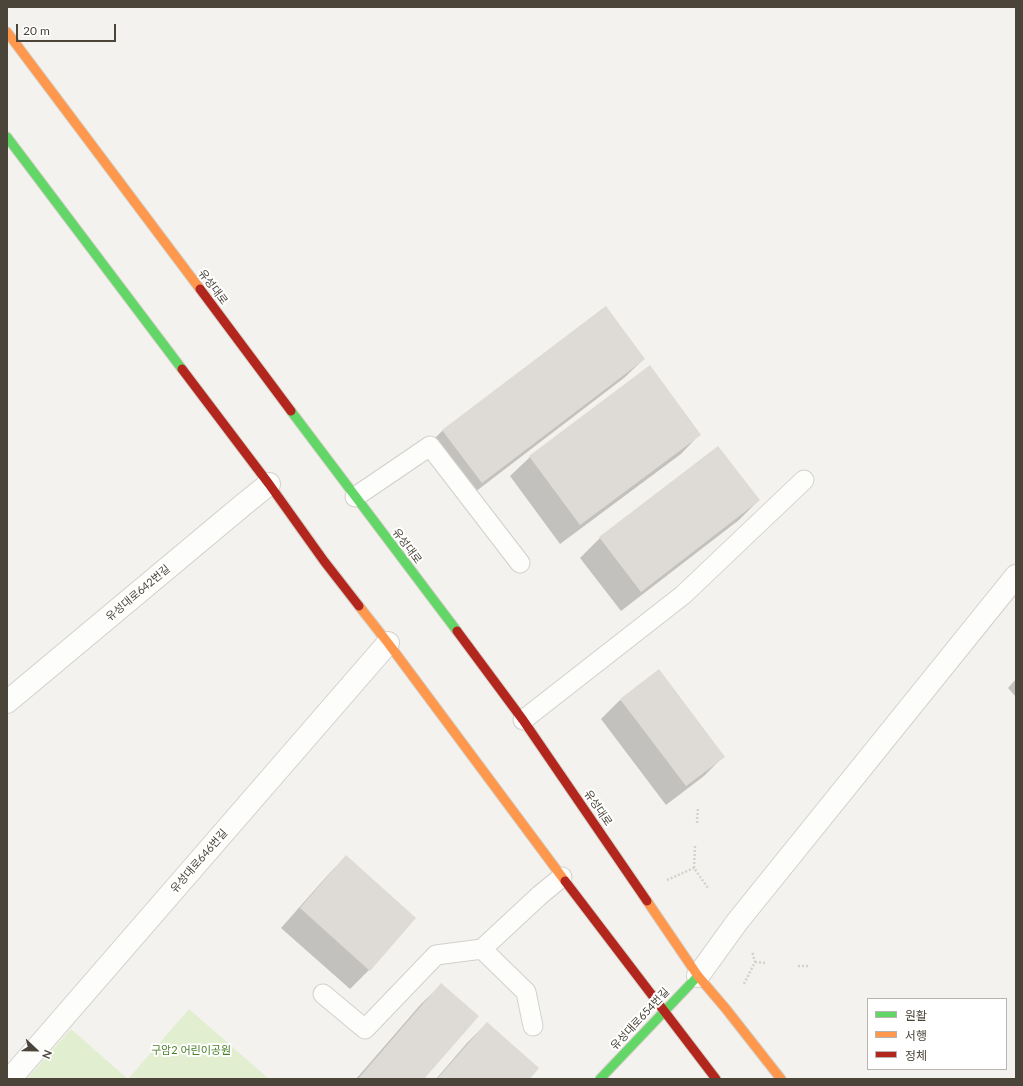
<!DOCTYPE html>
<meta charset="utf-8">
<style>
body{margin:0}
#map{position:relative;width:1023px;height:1086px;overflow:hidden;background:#f4f2ee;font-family:Lato,"Noto Sans KR",sans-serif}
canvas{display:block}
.frame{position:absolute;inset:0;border:8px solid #4b4439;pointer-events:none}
.legend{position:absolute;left:867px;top:998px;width:140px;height:72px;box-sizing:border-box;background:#fff;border:1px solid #b7b4b0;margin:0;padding:5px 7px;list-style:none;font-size:12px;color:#4b4439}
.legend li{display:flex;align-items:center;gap:8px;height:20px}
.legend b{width:20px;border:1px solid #b7b4b0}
.north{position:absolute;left:16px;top:1030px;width:40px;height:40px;-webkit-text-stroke:3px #fff;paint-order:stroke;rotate:112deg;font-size:11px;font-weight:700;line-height:16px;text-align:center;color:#4b4439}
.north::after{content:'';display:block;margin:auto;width:14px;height:18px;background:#4b4439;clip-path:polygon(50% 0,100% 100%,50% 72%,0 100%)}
.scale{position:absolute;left:16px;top:24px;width:100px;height:18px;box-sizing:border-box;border:2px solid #4b4439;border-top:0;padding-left:5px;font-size:12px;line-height:14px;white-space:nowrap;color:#4b4439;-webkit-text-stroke:3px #fff;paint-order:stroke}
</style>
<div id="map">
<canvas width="1023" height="1086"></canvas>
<div class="frame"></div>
<ul class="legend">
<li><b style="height:5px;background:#63d668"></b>원활</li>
<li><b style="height:5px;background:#ff974d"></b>서행</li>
<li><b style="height:5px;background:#b3261e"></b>정체</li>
</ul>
<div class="north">N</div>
<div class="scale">20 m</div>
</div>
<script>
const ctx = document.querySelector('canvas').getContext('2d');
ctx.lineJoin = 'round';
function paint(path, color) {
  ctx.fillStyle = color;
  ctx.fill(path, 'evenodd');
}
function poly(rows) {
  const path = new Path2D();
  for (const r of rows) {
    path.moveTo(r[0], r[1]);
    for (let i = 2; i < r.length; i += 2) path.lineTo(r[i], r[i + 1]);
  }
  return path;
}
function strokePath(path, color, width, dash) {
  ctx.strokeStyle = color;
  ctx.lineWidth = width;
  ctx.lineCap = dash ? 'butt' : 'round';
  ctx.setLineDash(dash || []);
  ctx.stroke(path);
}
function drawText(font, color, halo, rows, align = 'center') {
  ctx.font = font + ' Lato,"Noto Sans KR",sans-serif';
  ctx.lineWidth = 4;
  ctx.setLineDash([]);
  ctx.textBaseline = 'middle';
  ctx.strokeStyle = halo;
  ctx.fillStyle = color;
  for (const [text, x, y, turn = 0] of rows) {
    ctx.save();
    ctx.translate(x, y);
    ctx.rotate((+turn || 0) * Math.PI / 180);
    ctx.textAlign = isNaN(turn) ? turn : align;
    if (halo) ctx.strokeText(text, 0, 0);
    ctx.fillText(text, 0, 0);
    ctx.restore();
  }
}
paint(poly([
 [189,1009,269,1079,27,1079,71,1029,128,1079]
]), '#e1eecf');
paint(poly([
 [605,307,644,359,624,378,462,502,423,450,442,431],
 [700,434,681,454,560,544,510,476,530,457],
 [718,447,759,500,739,520,621,611,580,558,600,538],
 [1016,679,1016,697,1008,688],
 [620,700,723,757,704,776,666,805,601,719],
 [346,856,369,970,350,989,281,928,327,876],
 [441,985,423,1079,356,1079,421,1004],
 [487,1023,529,1079,436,1079,467,1043]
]), '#0003');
paint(poly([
 [606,306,645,359,482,483,442,430],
 [650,365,701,435,580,525,529,456],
 [718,446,760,500,641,592,599,537],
 [659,669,725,757,686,786,620,699],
 [346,855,416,918,370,971,300,908],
 [441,983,479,1016,424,1079,358,1079],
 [487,1022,539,1068,530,1079,437,1079]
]), '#dedbd6');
const lane = poly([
 [355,497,430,446,520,563],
 [523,720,683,595,804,480],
 [482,949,526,992,533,1026],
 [323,994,365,1029,436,955,482,949,540,895,562,877]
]);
const street = poly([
 [7,702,243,505,269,484],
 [698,976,737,922,1016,576],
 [10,1079,388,643]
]);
const fast = poly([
 [7,137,182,369],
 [291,411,457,631],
 [600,1079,698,976]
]);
const slow = poly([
 [7,32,200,289],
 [359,606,388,643,565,881],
 [647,901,698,976,726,1009,781,1079]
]);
const jam = poly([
 [200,289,291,411],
 [182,369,269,484,324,561,359,606],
 [457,631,523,720,647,901],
 [565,881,716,1079]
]);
strokePath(lane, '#d2d0cb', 21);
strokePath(street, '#d2d0cb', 24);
strokePath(fast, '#d3cfc5', 11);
strokePath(slow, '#d3cfc5', 11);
strokePath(jam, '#d3cfc5', 11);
strokePath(poly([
 [697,823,698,808],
 [695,846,694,868,708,888],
 [667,880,694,868],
 [755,962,767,963],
 [798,966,810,966],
 [744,984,755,962,752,951]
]), '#d3d2cc', 2.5, [2, 2]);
strokePath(lane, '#fdfdfc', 19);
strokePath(street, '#fdfdfc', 22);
strokePath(fast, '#63d668', 9);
strokePath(slow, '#ff974d', 9);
strokePath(jam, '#b3261e', 9);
drawText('11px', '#4b4439', '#fff', [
 ["유성대로",213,287,53],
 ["유성대로",407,546,53],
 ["유성대로642번길",138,593,-40],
 ["유성대로",598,808,56],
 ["유성대로646번길",199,861,-49],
 ["유성대로654번길",640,1019,-47]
]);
drawText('11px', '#4a7f2a', '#fff', [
 ["구암2 어린이공원",191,1050]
]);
</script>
